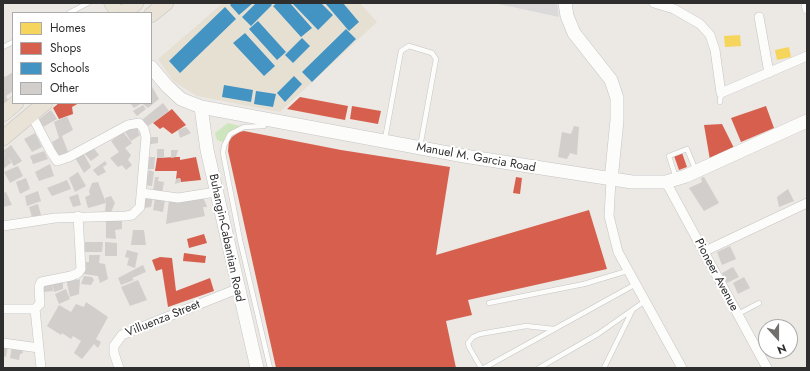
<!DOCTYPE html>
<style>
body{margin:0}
#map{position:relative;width:810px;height:371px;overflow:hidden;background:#ece8e4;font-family:Jost,sans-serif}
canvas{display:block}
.frame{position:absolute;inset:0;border:4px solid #2e2e2e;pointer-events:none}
.legend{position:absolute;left:12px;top:12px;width:140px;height:92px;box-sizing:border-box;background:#fff;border:1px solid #ababab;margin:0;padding:5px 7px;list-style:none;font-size:12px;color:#2e2e2e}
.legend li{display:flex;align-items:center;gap:8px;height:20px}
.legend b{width:20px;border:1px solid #ababab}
.north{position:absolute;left:758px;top:319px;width:40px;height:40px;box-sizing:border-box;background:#fff;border:1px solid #ababab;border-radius:50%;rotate:159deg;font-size:11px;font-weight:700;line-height:16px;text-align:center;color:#2e2e2e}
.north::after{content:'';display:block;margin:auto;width:14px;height:18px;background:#706f6e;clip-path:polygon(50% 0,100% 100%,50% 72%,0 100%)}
</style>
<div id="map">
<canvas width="810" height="371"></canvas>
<div class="frame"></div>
<ul class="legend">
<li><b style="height:11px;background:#f6d55c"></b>Homes</li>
<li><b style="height:11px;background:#d6604d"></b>Shops</li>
<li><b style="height:11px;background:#4393c3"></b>Schools</li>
<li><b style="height:11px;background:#d1cecb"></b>Other</li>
</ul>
<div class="north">N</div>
</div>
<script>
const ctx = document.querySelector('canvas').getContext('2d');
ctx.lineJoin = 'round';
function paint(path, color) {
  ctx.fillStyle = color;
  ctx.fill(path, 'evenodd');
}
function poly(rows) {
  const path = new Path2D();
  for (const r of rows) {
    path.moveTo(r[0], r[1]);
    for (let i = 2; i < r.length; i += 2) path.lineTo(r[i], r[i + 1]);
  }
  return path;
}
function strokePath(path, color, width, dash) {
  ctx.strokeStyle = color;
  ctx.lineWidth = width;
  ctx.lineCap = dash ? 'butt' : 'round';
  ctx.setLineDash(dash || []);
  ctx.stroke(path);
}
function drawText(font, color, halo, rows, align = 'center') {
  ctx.font = font + ' Jost,sans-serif';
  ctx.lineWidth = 4;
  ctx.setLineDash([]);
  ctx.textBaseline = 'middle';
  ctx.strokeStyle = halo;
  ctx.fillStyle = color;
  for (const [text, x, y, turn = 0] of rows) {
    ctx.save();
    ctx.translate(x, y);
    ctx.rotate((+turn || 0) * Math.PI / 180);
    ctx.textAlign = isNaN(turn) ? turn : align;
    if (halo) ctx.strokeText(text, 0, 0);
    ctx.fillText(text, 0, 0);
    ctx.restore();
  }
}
paint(poly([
 [494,3,557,3,559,17]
]), '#dcd9db');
paint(poly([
 [223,3,360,3,377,22,280,112,197,96,174,82,158,59]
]), '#e6e0d3');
paint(poly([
 [228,123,240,126,227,134,223,142,217,140,215,133]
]), '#cee6be');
paint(poly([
 [740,35,741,46,725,47,724,36],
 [789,47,791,57,777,60,775,50]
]), '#f6d55c');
paint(poly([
 [300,97,348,106,345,120,287,109],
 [59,103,79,103,72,107,73,114,59,119,53,108],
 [352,106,381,111,378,124,350,119],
 [766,106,774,128,741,142,731,118],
 [172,109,186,125,172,134,163,127,160,129,153,123],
 [722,124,734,148,710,160,704,125],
 [244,131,341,150,450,167,436,255,589,210,607,269,468,300,472,315,446,321,456,368,276,368,228,151,229,141,232,137,239,132],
 [681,150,687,167,679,170,673,153],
 [176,157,180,157,180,160,196,157,201,180,181,182,180,178,176,179,177,171,155,171,157,158],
 [516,177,522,178,520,194,513,193],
 [204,234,207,243,189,248,187,239],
 [184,253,206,256,205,263,183,261],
 [160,257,172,258,176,291,210,278,214,291,168,307,162,269,156,271,152,260]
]), '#d6604d');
paint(poly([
 [232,3,253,3,239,15,230,5],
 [256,3,270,3,272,5,251,26,242,17],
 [277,3,290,3,312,28,301,37,273,6],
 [292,3,321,3,333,15,318,30],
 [325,3,343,3,359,22,349,31],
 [225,7,236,19,180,73,169,61],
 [258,21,286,52,277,60,249,29],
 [346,29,356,39,312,82,302,72],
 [245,33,275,66,264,76,233,43],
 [302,38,310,46,293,63,285,55],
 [294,76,302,84,285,102,277,93],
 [224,85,253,90,251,102,222,97],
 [256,91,276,94,273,107,254,104]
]), '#4393c3');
paint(poly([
 [13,72,13,91,6,96,9,102,3,106,3,75,5,77],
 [151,85,159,99,148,108,143,104,151,103],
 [130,103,142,103,134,108],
 [163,103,169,111,148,126,142,120],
 [143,105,146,109,137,116,133,111],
 [51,110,57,119,43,127,38,120],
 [67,116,73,130,62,136,68,152,58,156,52,142,59,138,54,122],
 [574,126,579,127,577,155,570,153,567,159,558,157,562,132,571,134],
 [140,127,138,131,140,135,131,141,123,129],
 [186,127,191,133,180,138,178,130],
 [123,132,132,143,125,148,131,155,128,160,132,165,126,170,122,165,118,167,110,158,119,152,111,141],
 [35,133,42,147,32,152,24,139],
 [147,137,158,137,158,143,145,145],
 [11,145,22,161,14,166,3,151],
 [92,146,99,155,91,161,84,153],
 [157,149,164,149,164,158,157,158],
 [171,150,178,150,176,157,171,158],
 [44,151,48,159,33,164,30,156],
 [82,151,91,167,84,173,74,156],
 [3,152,12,162,3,169],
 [147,157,155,157,154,169,145,169],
 [105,161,107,164,103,167,106,172,98,176,93,170],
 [50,164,54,176,39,181,35,172],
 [18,166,23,176,10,183,4,172],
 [149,170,154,172,152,186,144,185,146,173,148,173],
 [78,172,86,186,75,192,69,178],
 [155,177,159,177,158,181,164,182,162,193,153,192],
 [704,177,719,203,704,211,689,188,702,182,701,178],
 [26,178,30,189,20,194,16,182],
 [180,178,181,182,175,184,176,179],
 [67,180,71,189,52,196,47,188],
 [98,182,106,203,88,208,85,197,90,195,89,191,92,183],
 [788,189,794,201,779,207,777,197],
 [38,191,41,201,27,206,25,196],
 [6,192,12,205,3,207,3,193],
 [78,194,81,205,73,207,69,197],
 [145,195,153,197,151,207,143,208],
 [111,196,115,203,111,212,105,211,106,203,105,198],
 [203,197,207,207,203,207,205,216,166,224,169,200],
 [155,198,165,200,163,212,153,210],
 [38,204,41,215,32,217,29,207],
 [106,218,122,220,122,229,115,230,116,239,106,238],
 [133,230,144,230,146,245,131,245],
 [85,242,103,242,102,252,85,252],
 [105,242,117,243,117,256,105,256],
 [730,246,736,259,722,265,717,252],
 [127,250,138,253,135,268,127,265,129,258,125,257],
 [89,255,100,255,99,263,105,264,108,279,100,283,98,276,84,274,86,262,89,262],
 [143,265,146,272,132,278,134,280,121,285,118,278],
 [733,267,739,277,727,283,722,273],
 [84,276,92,277,94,280,91,285,81,284],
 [744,277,750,288,738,294,733,283],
 [75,278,77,280,80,279,79,294,70,297,66,279],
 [138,280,147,300,130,306,121,287],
 [63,281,63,289,54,292,52,282],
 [52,282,53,291,43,292,43,283],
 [66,289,70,299,59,304,55,294],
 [86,302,108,317,96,339,101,342,98,348,94,344,82,359,74,353,81,341,73,336,71,339,62,333,61,335,47,326,59,305,71,312,76,304,84,307],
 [3,345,8,345,6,357,3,356],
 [12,346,22,348,23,353,20,354,19,360,10,358]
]), '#d1cecb');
const service = poly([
 [69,13,88,3],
 [3,47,13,42],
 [720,102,721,93],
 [267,122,264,126,244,127,230,134,224,146,223,153,240,240,270,368],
 [385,139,401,51,409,46,432,53,436,59,420,147],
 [676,178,669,156,687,149,696,171],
 [489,303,584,284,627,271],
 [738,314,759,303],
 [481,368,469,347,468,343,473,337,480,334,526,326,554,329],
 [484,368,634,285],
 [539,368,598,334,645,301],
 [604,368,632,311]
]);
const minor = poly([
 [654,3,674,9,700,24,710,35,715,50,721,93,807,56],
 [806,3,807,9],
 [759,17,769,73],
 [611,180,609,216,618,252,682,368],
 [666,182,767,368],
 [142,193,178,198,216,192],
 [3,226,55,218,126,216,132,215,140,207,146,137,144,129,139,123,128,125,69,157,57,161,51,152,31,114],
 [703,252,807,203],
 [3,309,35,309],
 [35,309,40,304,39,287,41,282,71,276,78,273,81,269,78,216],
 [35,309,41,368],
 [3,343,39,348],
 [119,368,114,353,114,346,122,335,237,289]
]);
const secondary = poly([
 [565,3,567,16,574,33,611,80,617,98,617,120,611,180],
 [151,67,167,86,181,99,201,107,464,156,632,182,666,182,686,176,807,121],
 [201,107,207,150,257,368]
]);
const primary = poly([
 [111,3,118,13]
]);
const trunk = poly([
 [124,13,136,3],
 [151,15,166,3],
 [3,114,16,103],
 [3,138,45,103]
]);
strokePath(service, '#c5c4c5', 5.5);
strokePath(minor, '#c5c4c5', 10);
strokePath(secondary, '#c5c4c5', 14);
strokePath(primary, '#c6c5c4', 15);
strokePath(trunk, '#c6c5c4', 16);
strokePath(service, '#fcfcfb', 4.5);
strokePath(minor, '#fcfcfb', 9);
strokePath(secondary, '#fcfcfb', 13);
strokePath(primary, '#e8e4d6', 14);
strokePath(trunk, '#e9e2d6', 15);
drawText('12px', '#2e2e2e', '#fff', [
 ["Manuel M. Garcia Road",476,158,10],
 ["Buhangin-Cabantian Road",226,238,78],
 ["Pioneer Avenue",716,275,62],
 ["Villuenza Street",163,319,-22]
]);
</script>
